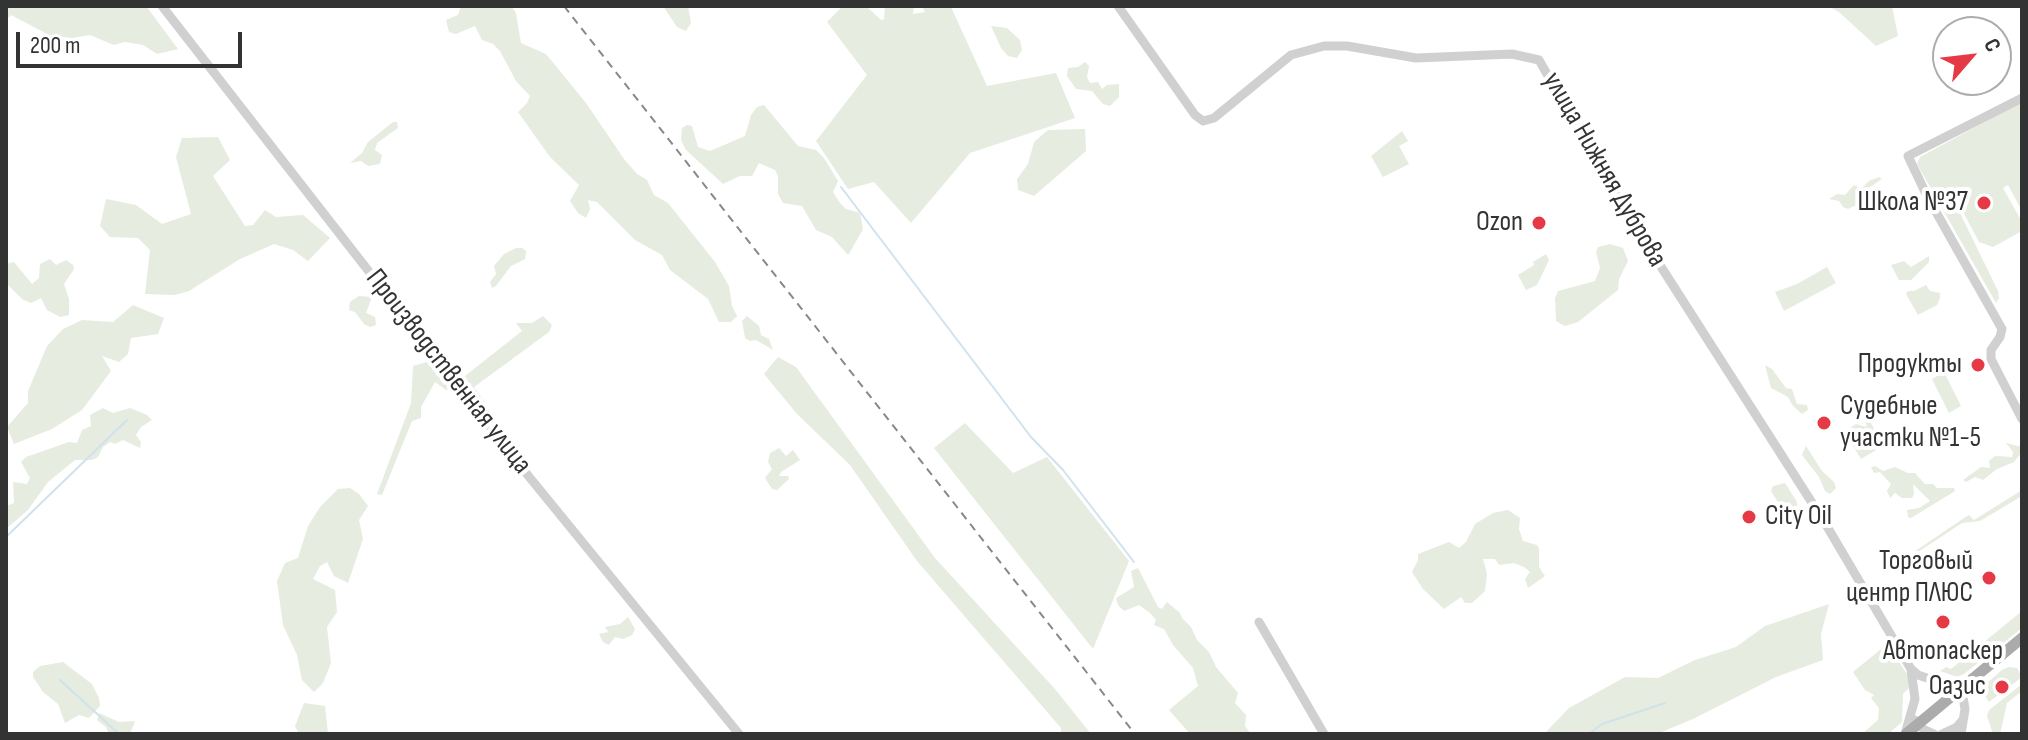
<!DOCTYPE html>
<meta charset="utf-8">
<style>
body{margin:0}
#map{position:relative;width:2028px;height:740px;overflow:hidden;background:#fff;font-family:"Sofia Sans Condensed",sans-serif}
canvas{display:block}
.frame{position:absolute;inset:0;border:8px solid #333;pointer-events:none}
.north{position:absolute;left:1932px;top:16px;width:80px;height:80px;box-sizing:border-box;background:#fff;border:2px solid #adadad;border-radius:50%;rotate:62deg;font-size:22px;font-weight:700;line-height:32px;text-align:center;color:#333}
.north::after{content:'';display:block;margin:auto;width:28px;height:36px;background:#e63946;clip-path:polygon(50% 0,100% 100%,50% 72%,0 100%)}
.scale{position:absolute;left:16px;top:32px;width:226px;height:36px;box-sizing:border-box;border:4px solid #333;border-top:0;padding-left:10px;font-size:24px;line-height:28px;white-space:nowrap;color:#333;-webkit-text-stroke:6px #fff;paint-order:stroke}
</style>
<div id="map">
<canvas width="2028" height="740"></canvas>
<div class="frame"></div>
<div class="north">С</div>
<div class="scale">200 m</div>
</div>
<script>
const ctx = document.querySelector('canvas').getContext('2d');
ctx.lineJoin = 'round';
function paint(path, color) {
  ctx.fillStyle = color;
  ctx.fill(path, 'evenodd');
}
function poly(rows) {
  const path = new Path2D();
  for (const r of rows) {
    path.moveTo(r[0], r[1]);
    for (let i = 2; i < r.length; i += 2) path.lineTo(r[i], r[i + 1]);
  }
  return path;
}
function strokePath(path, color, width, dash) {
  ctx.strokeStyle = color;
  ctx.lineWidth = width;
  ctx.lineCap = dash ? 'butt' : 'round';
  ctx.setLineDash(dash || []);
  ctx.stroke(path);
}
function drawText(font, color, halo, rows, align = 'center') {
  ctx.font = font + ' "Sofia Sans Condensed",sans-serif';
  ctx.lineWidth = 8;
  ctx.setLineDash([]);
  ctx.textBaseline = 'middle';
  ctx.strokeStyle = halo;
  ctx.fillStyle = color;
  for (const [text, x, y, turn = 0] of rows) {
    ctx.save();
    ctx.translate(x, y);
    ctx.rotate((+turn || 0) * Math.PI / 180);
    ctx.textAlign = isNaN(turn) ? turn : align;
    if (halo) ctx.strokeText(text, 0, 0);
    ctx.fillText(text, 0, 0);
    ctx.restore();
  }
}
paint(poly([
 [6,6,146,6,178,49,157,54,143,45,125,42,114,45,90,35,72,38,49,35,11,15,6,20],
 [461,6,511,6,516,13,521,43,546,54,586,103,624,159,637,174,647,180,654,195,668,203,715,262,729,286,732,306,737,316,731,322,719,322,708,299,670,270,662,255,635,240,597,202,588,200,590,209,586,218,578,213,570,201,579,185,550,157,518,112,527,103,530,96,516,81,500,51,493,44,482,40,475,26,456,34,449,32,446,20,458,15],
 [663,6,688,6,691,23,686,31,677,27],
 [843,6,866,6,881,20,884,19,885,6,914,6,913,14,925,12,922,6,951,7,987,86,1056,73,1075,118,970,153,911,223,874,182,848,189,816,141,867,75,827,22],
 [1828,6,1892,6,1898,36,1876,46,1839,12],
 [991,26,1007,28,1020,40,1022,50,1017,58,1008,56,1001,48],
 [1085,62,1089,66,1087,77,1090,83,1098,82,1102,89,1107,85,1119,84,1119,97,1110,106,1103,104,1092,91,1076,89,1067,76,1068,68,1078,67],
 [2022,102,2022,211,2008,185,2003,188,2022,222,2022,231,1993,247,1979,242,1962,210,1959,211,1998,291,1999,298,1996,303,1917,164,1920,157],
 [764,105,798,146,816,150,824,158,838,181,833,192,840,203,846,209,860,213,863,229,849,254,847,254,832,237,816,230,802,206,783,203,778,194,778,176,775,170,759,163,752,176,740,176,723,184,686,150,681,140,682,128,687,125,692,126,698,147,710,151,745,136,751,115,757,107],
 [393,122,397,122,398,128,377,143,375,150,382,155,380,164,368,166,361,161,350,163,362,153,368,142],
 [1085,129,1086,151,1034,196,1018,190,1017,179,1028,164,1034,142,1048,130],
 [1402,131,1408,141,1399,146,1409,164,1383,177,1371,156],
 [218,137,230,160,213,176,245,226,253,225,265,210,276,217,303,215,330,238,308,261,293,250,274,244,240,259,189,291,175,295,145,294,150,250,138,238,110,237,100,226,106,199,136,205,162,224,191,214,176,157,182,138],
 [1879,177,1882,179,1864,191,1860,203,1848,209,1843,207,1839,201,1829,199,1837,194,1845,195,1854,185,1861,189,1869,181],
 [1610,244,1623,248,1628,261,1619,279,1618,290,1578,322,1565,326,1556,321,1555,298,1558,291,1595,281,1600,268,1596,252,1598,247],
 [516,248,522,248,526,251,525,259,511,266,496,286,492,288,490,282,496,274,494,266,504,254],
 [1546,254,1549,260,1537,285,1526,290,1518,275,1534,265,1533,262],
 [1929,256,1929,262,1911,280,1899,280,1891,265,1904,261,1911,267],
 [50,259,56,265,66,260,73,265,74,269,64,284,69,299,69,315,60,317,47,310,41,298,31,303,22,299,6,283,6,264,14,262,32,284,39,278,40,264],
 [1827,267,1836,283,1784,311,1775,292,1797,284],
 [1926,285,1930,291,1940,293,1940,298,1937,305,1918,315,1906,294,1908,291,1914,291],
 [359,296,372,297,366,313,375,317,376,325,370,327,364,324,355,312,349,310,350,302],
 [133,305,164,318,158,334,131,338,128,354,119,362,102,356,111,371,82,410,52,429,14,444,7,427,28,403,28,391,47,346,63,329,82,320,113,322],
 [543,316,552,325,549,332,474,387,487,405,485,411,479,408,458,378,465,376,522,331,516,323,532,323],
 [747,316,759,326,761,335,769,339,773,350,756,340,750,341,745,338,742,321],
 [778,357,796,367,935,558,1055,689,1091,734,1061,734,1061,728,917,561,850,465,797,414,764,374],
 [427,362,446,381,450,389,446,390,435,382,421,407,421,418,412,421,382,495,377,494,411,403,413,366],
 [1765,365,1772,369,1786,388,1792,389,1797,404,1807,405,1808,410,1802,414,1793,406,1788,397,1771,388],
 [1944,372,1961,406,1949,413,1932,379],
 [103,408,113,413,130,408,147,415,152,420,141,427,136,435,141,442,140,448,123,440,115,444,110,442,103,447,98,457,92,460,75,460,48,482,28,510,6,529,6,506,14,503,13,482,27,484,30,478,21,462,26,457,69,442,77,443,82,430,91,426,90,415],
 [1863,414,1867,415,1874,429,1871,431,1881,447,1861,459,1850,441,1850,428,1856,424,1867,427],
 [965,423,1013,473,1047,457,1129,561,1093,649,934,448],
 [2006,443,2022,447,2022,452,2014,462,1997,469,1983,480,1975,477,1966,482,1963,480,1981,467,1990,468,1989,461,1995,456,2012,457,2013,452],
 [1806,446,1822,471,1834,482,1836,488,1830,494,1825,491,1819,477,1802,455],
 [779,448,786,456,793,450,800,460,781,472,779,476,788,476,789,479,777,490,772,489,765,478,772,469,768,462,770,453],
 [1875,466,1883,471,1895,467,1908,473,1915,473,1925,484,1933,484,1937,488,1954,488,1955,491,1911,518,1908,517,1907,510,1919,508,1930,501,1913,484,1914,494,1912,498,1902,498,1895,493,1890,498,1887,491,1891,484,1880,472,1874,473,1871,467],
 [1785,483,1797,502,1797,506,1782,509,1771,491,1773,486],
 [350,488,359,494,368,506,359,520,363,539,348,583,334,576,327,562,320,566,313,579,335,590,337,612,327,627,331,663,323,683,314,692,302,680,297,655,283,625,277,581,285,563,298,558,308,526,320,507,338,489],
 [2022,490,2022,496,1980,521,1962,523,1912,556,1911,554,1964,518,1969,515,1974,520],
 [1508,510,1520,518,1519,529,1523,541,1537,545,1539,549,1539,567,1545,576,1528,588,1525,579,1530,572,1524,567,1514,563,1499,565,1495,559,1483,559,1487,574,1485,591,1472,603,1465,603,1461,597,1444,609,1423,589,1412,572,1418,560,1418,554,1449,542,1459,548,1466,542,1475,524,1493,513],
 [1138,568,1158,607,1162,609,1167,602,1180,613,1182,618,1191,627,1197,640,1209,652,1216,667,1238,693,1235,703,1246,715,1245,726,1251,734,1190,734,1169,710,1198,686,1193,668,1173,645,1164,629,1154,625,1156,620,1150,613,1139,605,1124,611,1118,605,1116,598,1134,587,1131,571],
 [1829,604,1821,634,1823,660,1776,677,1693,719,1657,734,1544,734,1569,708,1625,677,1658,678,1695,660,1736,647,1765,626],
 [2022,611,2022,628,1964,674,1957,677,1940,671,1946,667,1951,669],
 [628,617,635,629,632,635,623,639,615,637,609,645,603,642,599,634,608,632,605,627,620,624],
 [1889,648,1910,678,1909,688,1903,694,1902,722,1888,734,1862,734,1878,720,1879,708,1871,698,1874,695,1865,690,1853,672,1881,649],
 [63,662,92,684,99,698,100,706,89,718,79,715,65,723,58,704,43,692,33,677,33,672,40,666],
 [2009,667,2017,668,2022,677,1989,702,1980,689,2002,670],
 [2022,684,2022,691,2007,703,2000,734,1993,734,1987,716,1989,710],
 [304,703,325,706,328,734,299,734,295,726],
 [99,713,119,722,135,721,130,734,109,734,106,727,97,720]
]), '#e6ecdf');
strokePath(poly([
 [841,187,1031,437,1063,470,1134,562],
 [6,537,127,420],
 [60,680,119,734],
 [1589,734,1602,724,1665,703]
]), '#cfe2ee', 2);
strokePath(poly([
 [162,6,526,473,739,734],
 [1118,6,1195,115,1203,121,1214,118,1291,55,1324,46,1347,46,1416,58,1512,54,1539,60,1626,212,1825,523,1911,669,1918,675,1954,687,1963,697,1965,709,1961,734],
 [2022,98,1908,156,1927,196,2002,329,2000,337,1991,350,1991,359,2022,419],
 [1259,622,1324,734],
 [1915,720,1923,729,1934,734],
 [1905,734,1915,699,1911,669],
 [1942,734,1957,727,1962,721]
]), '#d0d0d0', 9);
strokePath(poly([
 [1906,734,2022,638]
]), '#ababab', 11);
strokePath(poly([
 [564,6,1135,734]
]), '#888', 2, [8, 6]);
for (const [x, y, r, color] of [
 [1984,203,8,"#e63946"],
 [1539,223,8,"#e63946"],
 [1978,365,8,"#e63946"],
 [1824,423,8,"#e63946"],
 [1749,517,8,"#e63946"],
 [1989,578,8,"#e63946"],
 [1943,622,8,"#e63946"],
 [2002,687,8,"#e63946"]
]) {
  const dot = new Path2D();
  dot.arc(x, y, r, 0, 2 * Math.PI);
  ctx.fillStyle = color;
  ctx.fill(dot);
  strokePath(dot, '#fff', 3);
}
drawText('28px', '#333', '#fff', [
 ["улица Нижняя Дуброва",1604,170,60],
 ["Производственная улица",448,372,52]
]);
drawText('28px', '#333', '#fff', [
 ["Школа №37",1968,203],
 ["Ozon",1523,223],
 ["Продукты",1962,365],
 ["Судебные",1840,407,"left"],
 ["участки №1-5",1840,439,"left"],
 ["City Oil",1765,517,"left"],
 ["Торговый",1973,562],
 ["центр ПЛЮС",1973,594],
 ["Автопаскер",1943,652,"center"],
 ["Оазис",1986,687]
], 'right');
</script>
